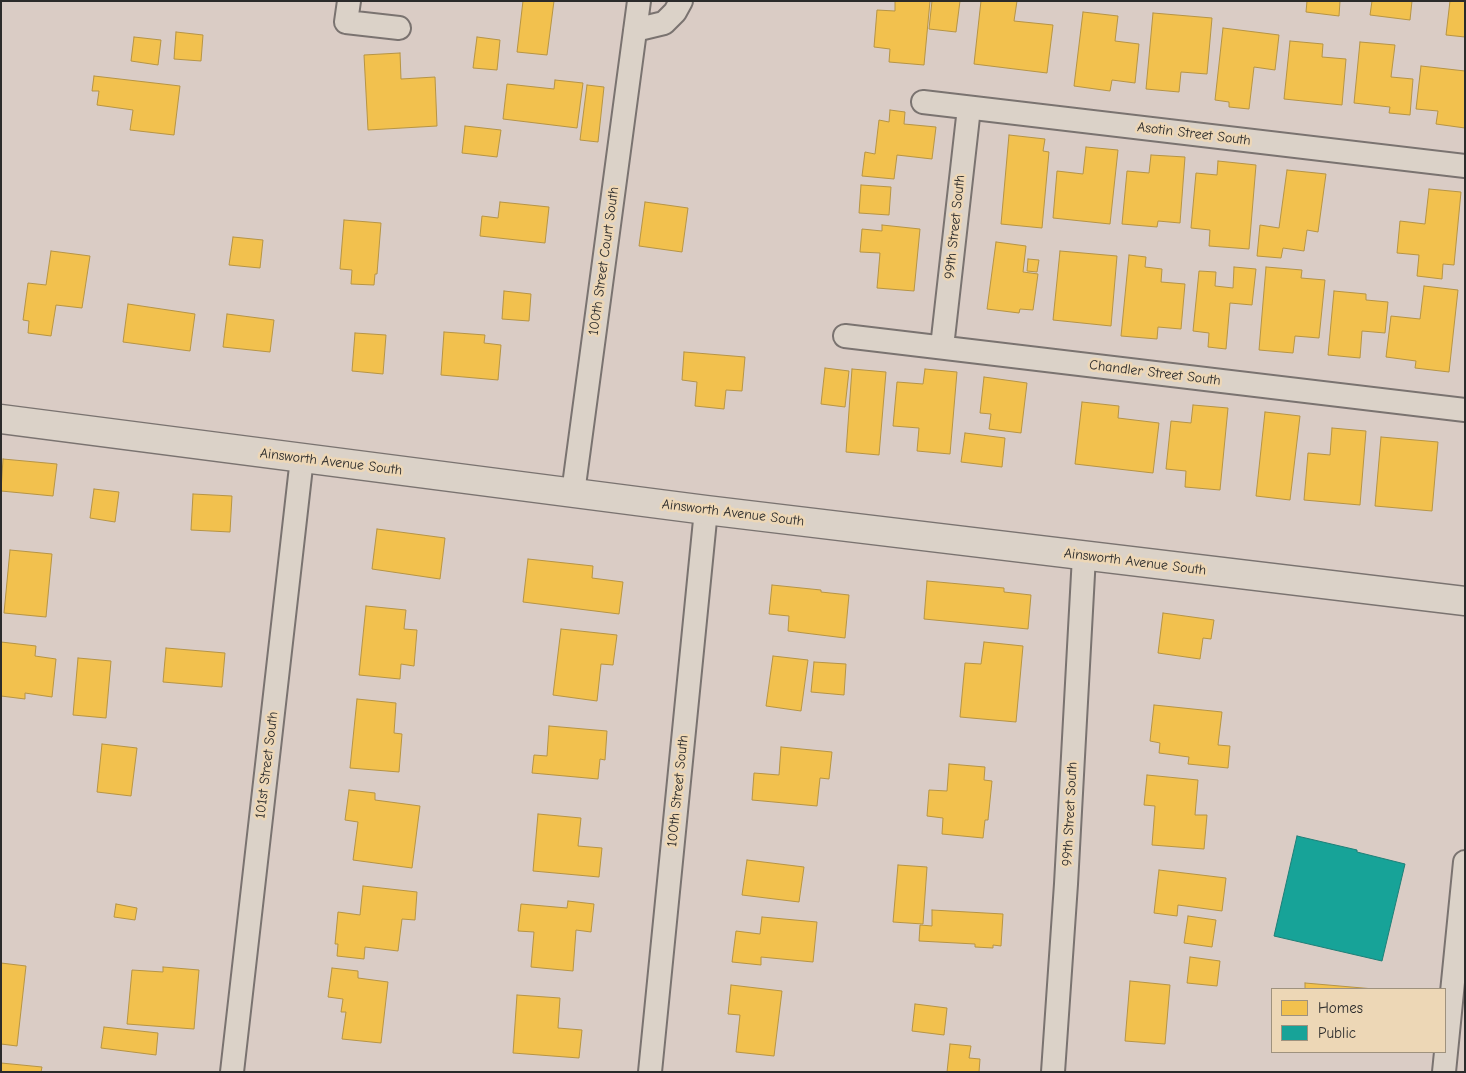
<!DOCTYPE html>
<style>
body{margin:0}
#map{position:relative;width:1466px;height:1073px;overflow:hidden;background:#daccc5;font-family:"Comic Neue",sans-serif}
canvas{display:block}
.frame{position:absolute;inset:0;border:2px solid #2b2b2b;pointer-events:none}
.legend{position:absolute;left:1271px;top:988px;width:175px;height:65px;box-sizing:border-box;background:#edd7b6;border:1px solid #9f927e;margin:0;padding:6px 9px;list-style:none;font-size:15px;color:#2b2b2b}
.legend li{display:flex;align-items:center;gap:10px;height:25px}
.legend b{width:25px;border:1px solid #9f927e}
</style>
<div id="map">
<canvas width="1466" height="1073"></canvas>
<div class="frame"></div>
<ul class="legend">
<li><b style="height:14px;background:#f2c14e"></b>Homes</li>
<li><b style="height:14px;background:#17a398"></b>Public</li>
</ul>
</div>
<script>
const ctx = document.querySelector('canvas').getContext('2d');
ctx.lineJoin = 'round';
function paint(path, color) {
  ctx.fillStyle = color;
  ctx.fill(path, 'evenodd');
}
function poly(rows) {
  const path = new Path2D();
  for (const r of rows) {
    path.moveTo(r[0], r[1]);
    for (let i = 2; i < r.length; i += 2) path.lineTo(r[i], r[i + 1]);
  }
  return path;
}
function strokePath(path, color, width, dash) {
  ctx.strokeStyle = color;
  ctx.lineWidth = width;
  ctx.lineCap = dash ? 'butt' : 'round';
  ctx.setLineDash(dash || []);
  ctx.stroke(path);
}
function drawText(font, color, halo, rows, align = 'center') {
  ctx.font = font + ' "Comic Neue",sans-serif';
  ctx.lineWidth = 5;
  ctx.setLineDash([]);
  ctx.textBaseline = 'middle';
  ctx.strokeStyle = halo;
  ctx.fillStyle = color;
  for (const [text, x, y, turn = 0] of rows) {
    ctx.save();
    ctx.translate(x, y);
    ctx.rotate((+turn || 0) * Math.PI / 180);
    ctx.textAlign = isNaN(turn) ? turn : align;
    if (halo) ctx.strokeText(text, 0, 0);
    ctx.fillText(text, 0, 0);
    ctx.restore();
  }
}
const homes = poly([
 [523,1,554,1,547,55,517,52,523,1],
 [895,1,930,1,924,65,889,62,890,49,874,47,877,10,895,11,895,1],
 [932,1,960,1,956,32,929,29,932,1],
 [981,1,1017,1,1014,21,1053,25,1047,73,974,64,981,1],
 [1307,1,1340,1,1339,16,1306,12,1307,1],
 [1372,1,1412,1,1410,20,1370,15,1372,1],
 [1450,1,1465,1,1465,37,1446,35,1450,1],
 [1083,12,1118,16,1115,41,1139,44,1135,83,1112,80,1110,91,1074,86,1083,12],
 [1153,13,1212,18,1207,74,1181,72,1179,92,1146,89,1153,13],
 [1223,28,1279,35,1275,70,1254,67,1249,109,1229,107,1229,102,1215,100,1223,28],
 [176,32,203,35,201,61,174,59,176,32],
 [134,37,161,40,158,65,131,61,134,37],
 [477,37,500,40,497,70,473,68,477,37],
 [1290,41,1323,44,1322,57,1346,59,1342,105,1284,99,1290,41],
 [1360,42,1395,45,1391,77,1413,79,1410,115,1389,113,1390,107,1354,103,1360,42],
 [400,53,401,79,435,77,437,126,368,130,364,55,400,53],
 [1421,66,1465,71,1465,128,1436,124,1438,111,1416,109,1421,66],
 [94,76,180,86,174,135,130,130,133,110,97,105,99,91,92,91,94,76],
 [555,80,583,83,577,128,503,119,507,84,554,89,555,80],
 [587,85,604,87,598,142,580,140,587,85],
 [890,110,905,112,904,124,936,127,932,159,897,155,894,179,862,176,865,152,875,154,879,120,889,122,890,110],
 [465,126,501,130,497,157,462,153,465,126],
 [1009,135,1045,139,1043,151,1049,152,1042,228,1001,224,1009,135],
 [1086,147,1118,150,1110,224,1053,218,1057,171,1083,174,1086,147],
 [1151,155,1185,157,1180,223,1158,221,1157,227,1122,224,1127,171,1149,173,1151,155],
 [1218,161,1256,165,1249,249,1209,246,1210,230,1191,228,1196,173,1217,175,1218,161],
 [1287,170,1326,174,1318,232,1307,230,1304,251,1283,248,1281,258,1257,256,1260,225,1279,228,1287,170],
 [861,185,891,187,889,215,859,213,861,185],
 [1429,189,1461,192,1454,265,1443,264,1442,279,1417,276,1419,255,1397,253,1400,221,1425,224,1429,189],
 [500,202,549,207,545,243,480,236,482,216,498,218,500,202],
 [645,202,688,208,682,252,639,246,645,202],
 [344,220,381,223,377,274,375,274,374,285,351,284,352,270,340,269,344,220],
 [882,225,920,229,914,291,877,288,880,253,860,252,862,229,882,231,882,225],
 [233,237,263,240,260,268,229,265,233,237],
 [996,242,1026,246,1023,272,1038,274,1033,310,1020,309,1019,313,987,309,996,242],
 [51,251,90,256,82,308,56,305,51,336,28,333,29,321,23,320,28,283,46,285,51,251],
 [1060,251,1117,256,1111,326,1053,320,1060,251],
 [1129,255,1146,257,1145,267,1162,269,1161,282,1185,284,1181,329,1158,327,1157,339,1121,336,1129,255],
 [1028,259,1039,260,1037,272,1027,271,1028,259],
 [1234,267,1256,269,1252,305,1230,303,1226,349,1208,347,1209,333,1193,331,1199,271,1216,272,1215,286,1233,288,1234,267],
 [1266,267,1302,270,1301,278,1325,280,1319,338,1295,336,1293,353,1259,350,1266,267],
 [1424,286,1458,290,1449,372,1415,368,1416,361,1386,357,1391,316,1420,319,1424,286],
 [504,291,531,294,529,321,502,319,504,291],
 [1334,291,1366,294,1366,300,1388,302,1385,333,1362,331,1360,358,1328,355,1334,291],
 [128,304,195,314,190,351,123,342,128,304],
 [227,314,274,320,270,352,223,347,227,314],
 [444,332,485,335,484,343,501,345,498,380,441,375,444,332],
 [355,333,386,335,383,374,352,371,355,333],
 [684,352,745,357,742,391,726,390,724,409,695,406,697,382,682,380,684,352],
 [825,368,849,371,845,407,821,404,825,368],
 [852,369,886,372,879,455,846,452,852,369],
 [925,369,957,372,950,454,917,451,919,428,893,426,897,382,923,384,925,369],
 [984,377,1027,383,1021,433,989,429,991,414,980,413,984,377],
 [1082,402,1119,406,1118,418,1159,423,1153,473,1075,464,1082,402],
 [1193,405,1228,408,1220,490,1185,487,1186,471,1166,469,1171,421,1191,423,1193,405],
 [1265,412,1300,416,1290,500,1256,496,1265,412],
 [1332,428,1366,431,1360,505,1304,500,1308,453,1330,455,1332,428],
 [965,433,1005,438,1002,467,961,462,965,433],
 [1381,437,1438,442,1432,511,1375,506,1381,437],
 [3,459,57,464,53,496,1,491,3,459],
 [94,489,119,492,115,522,90,518,94,489],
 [193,494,232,496,230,532,191,530,193,494],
 [377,529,445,538,440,579,372,569,377,529],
 [10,550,52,554,46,617,4,613,10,550],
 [528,559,593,566,592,578,623,582,619,614,523,602,528,559],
 [927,581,1004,588,1004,592,1031,595,1028,629,924,619,927,581],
 [772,585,821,590,821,592,849,595,845,638,788,631,789,616,769,614,772,585],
 [366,606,406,610,404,629,417,630,414,666,401,664,400,679,359,675,366,606],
 [1163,613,1214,620,1211,639,1203,638,1200,659,1158,653,1163,613],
 [561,629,617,635,613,665,601,664,597,701,553,695,561,629],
 [1,642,36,646,35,656,56,659,52,697,25,693,25,699,1,696,1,642],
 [984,642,1023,646,1016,722,960,717,965,663,981,664,984,642],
 [166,648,225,653,222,687,163,682,166,648],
 [773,656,808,660,801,711,766,706,773,656],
 [78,658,111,661,106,718,73,715,78,658],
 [814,662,846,664,844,695,811,692,814,662],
 [357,699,396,703,394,733,402,734,399,772,350,768,357,699],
 [1154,705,1222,712,1218,745,1230,746,1228,768,1188,764,1189,757,1159,753,1160,743,1150,741,1154,705],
 [549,726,607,731,605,760,600,759,598,779,532,773,534,755,547,756,549,726],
 [102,744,137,748,131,796,97,792,102,744],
 [781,747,832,752,829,779,820,778,817,806,752,800,754,773,779,775,781,747],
 [949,764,985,767,984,780,992,781,988,820,985,820,983,838,942,834,943,818,927,816,929,790,947,791,949,764],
 [1147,775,1198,780,1195,815,1207,815,1204,849,1152,845,1155,806,1144,805,1147,775],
 [349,790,375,793,375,800,420,806,412,868,353,860,358,822,345,820,349,790],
 [538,814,581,818,578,846,602,848,599,877,533,871,538,814],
 [747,860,804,867,799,902,742,895,747,860],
 [898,865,927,867,923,924,893,922,898,865],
 [1159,870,1226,878,1222,911,1178,905,1177,916,1154,913,1159,870],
 [363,886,417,892,415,920,402,919,398,951,365,947,364,959,337,956,338,944,335,944,338,912,360,915,363,886],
 [568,901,594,904,591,932,576,930,573,971,531,967,534,932,518,931,521,904,567,908,568,901],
 [116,904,137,908,135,920,114,917,116,904],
 [932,910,1003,914,1001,946,993,945,993,948,975,947,975,944,919,941,920,925,932,926,932,910],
 [1188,916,1216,920,1212,947,1184,943,1188,916],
 [762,917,817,922,813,962,761,957,761,965,732,962,736,931,760,934,762,917],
 [1190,957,1220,961,1217,986,1187,983,1190,957],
 [1,963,26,966,17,1046,1,1044,1,963],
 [163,967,199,970,194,1029,127,1024,132,970,163,972,163,967],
 [332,968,358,971,358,978,388,982,381,1043,342,1039,346,1012,341,1012,343,999,328,997,332,968],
 [1130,981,1170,985,1165,1044,1125,1041,1130,981],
 [1305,983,1374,989,1305,989,1305,983],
 [731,985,782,991,774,1056,736,1052,740,1015,728,1014,731,985],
 [517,995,560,998,558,1028,582,1030,579,1058,513,1053,517,995],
 [915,1004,947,1008,944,1035,912,1031,915,1004],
 [104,1027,158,1033,156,1055,101,1048,104,1027],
 [950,1044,971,1046,969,1058,980,1059,979,1072,947,1072,950,1044],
 [1,1063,42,1067,41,1072,1,1072,1,1063]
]);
paint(homes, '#f2c14e');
strokePath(homes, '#b69444', 1);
const public = poly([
 [1297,836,1357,850,1357,852,1405,864,1382,961,1274,936,1297,836]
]);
paint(public, '#17a398');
strokePath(public, '#1d7f77', 1);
const minor = poly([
 [349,1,346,22,399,28],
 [635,30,664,23,675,12,681,1],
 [923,102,1465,166],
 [845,336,1465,410],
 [942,347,969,108],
 [573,493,639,1],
 [232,1072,302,458],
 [650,1072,706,510],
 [1053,1072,1066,884,1084,556],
 [1444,1072,1465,862]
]);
const tertiary = poly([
 [1,419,706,510,1465,601]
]);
strokePath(minor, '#7a7370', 26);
strokePath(tertiary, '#7a7370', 31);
strokePath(minor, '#dbd2c8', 22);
strokePath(tertiary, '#dbd2c8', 28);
drawText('14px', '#2b2b2b', '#edd7b6', [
 ["Asotin Street South",1194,134,7],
 ["99th Street South",955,227,-84],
 ["100th Street Court South",604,261,-82],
 ["Chandler Street South",1155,373,7],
 ["Ainsworth Avenue South",331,462,7],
 ["Ainsworth Avenue South",733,513,7],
 ["Ainsworth Avenue South",1135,562,7],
 ["101st Street South",267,765,-83],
 ["100th Street South",678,791,-84],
 ["99th Street South",1070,814,-87]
]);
</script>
